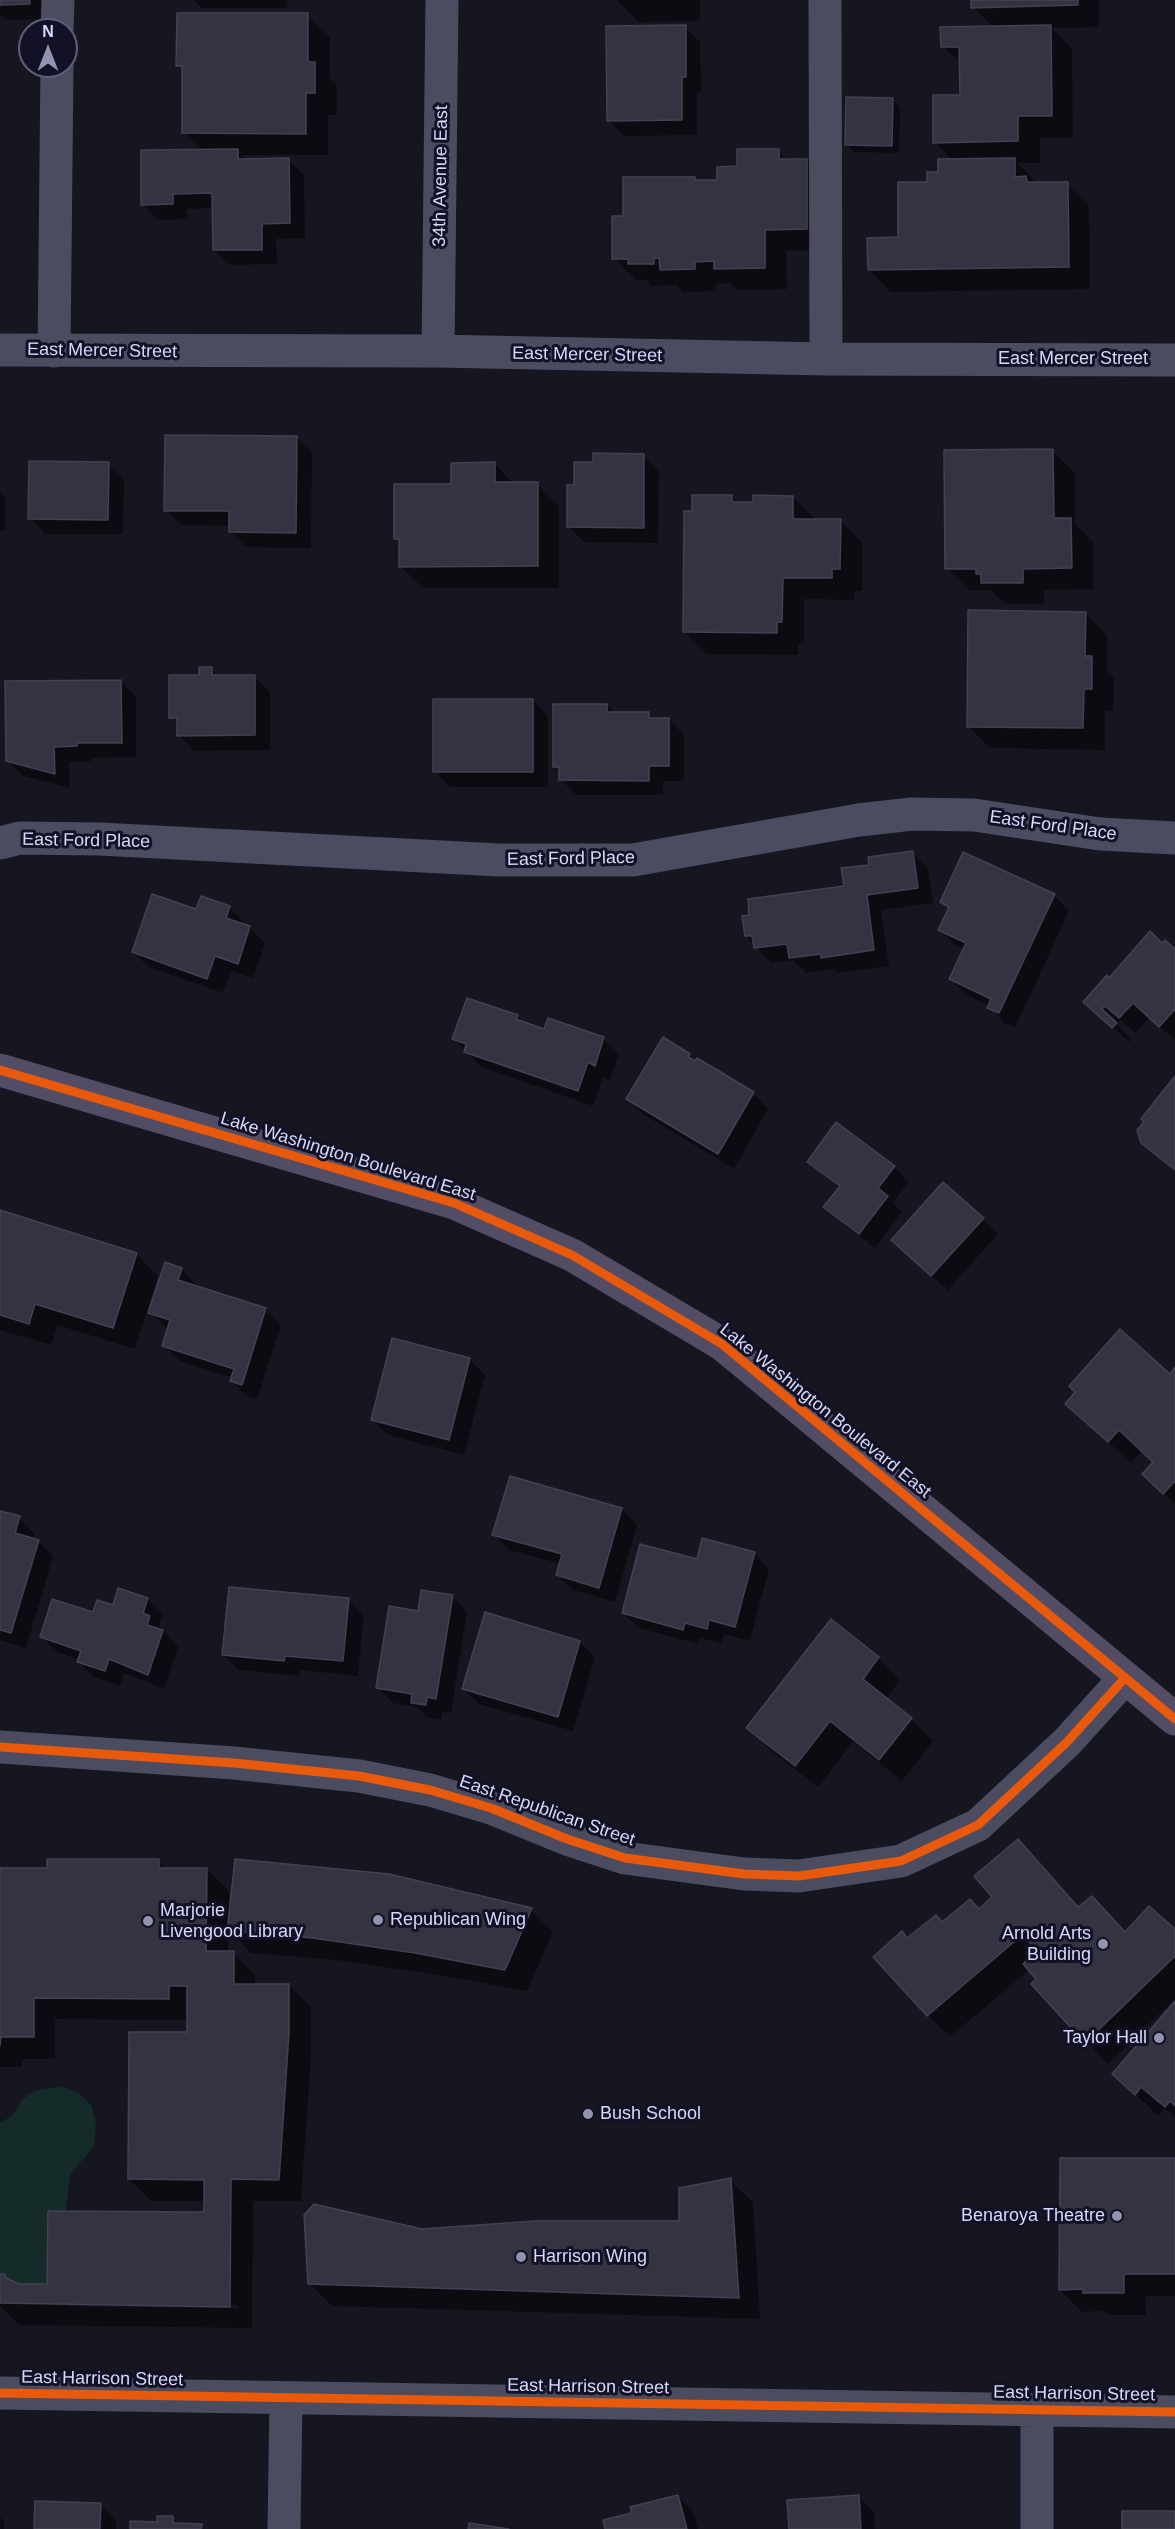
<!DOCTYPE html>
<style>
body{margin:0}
#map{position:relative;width:1175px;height:2529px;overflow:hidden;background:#161620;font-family:Helvetica,sans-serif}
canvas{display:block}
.north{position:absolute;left:18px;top:18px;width:60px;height:60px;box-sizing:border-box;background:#121125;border:2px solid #61607b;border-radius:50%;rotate:0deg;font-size:16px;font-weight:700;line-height:24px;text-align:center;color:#d8d7fc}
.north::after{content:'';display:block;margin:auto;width:21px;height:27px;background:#9493af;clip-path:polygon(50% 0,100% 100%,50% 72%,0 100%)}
</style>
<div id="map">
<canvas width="1175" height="2529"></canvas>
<div class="north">N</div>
</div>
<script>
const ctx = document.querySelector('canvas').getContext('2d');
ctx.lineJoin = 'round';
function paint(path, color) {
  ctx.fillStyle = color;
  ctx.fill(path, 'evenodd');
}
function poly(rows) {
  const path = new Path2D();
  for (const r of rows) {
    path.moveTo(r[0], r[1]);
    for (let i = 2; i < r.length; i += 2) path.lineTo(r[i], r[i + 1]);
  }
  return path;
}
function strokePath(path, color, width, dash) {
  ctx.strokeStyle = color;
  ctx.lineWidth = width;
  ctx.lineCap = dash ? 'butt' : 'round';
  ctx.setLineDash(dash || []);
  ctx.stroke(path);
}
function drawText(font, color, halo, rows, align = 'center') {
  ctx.font = font + ' Helvetica,sans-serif';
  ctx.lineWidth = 6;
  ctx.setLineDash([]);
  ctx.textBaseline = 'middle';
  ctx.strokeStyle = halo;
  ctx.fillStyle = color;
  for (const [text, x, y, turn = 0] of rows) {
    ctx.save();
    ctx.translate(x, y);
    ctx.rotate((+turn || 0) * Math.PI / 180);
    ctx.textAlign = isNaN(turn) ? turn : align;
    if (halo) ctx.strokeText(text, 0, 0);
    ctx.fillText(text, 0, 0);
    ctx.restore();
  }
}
paint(poly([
 [64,2087,80,2094,91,2105,96,2123,94,2146,70,2175,66,2211,48,2211,47,2284,19,2284,0,2275,0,2123,13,2115,21,2101,30,2093,43,2089]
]), '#142b2a');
paint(poly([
 [0,0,45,0,45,19,5,20,0,15],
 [193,0,287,0,288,8,202,8],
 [617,0,700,0,700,21,639,22],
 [973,0,1099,0,1099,27,1052,28,1072,49,1073,138,1040,138,1040,163,1017,163,1036,182,1067,184,1089,206,1090,289,891,292,869,270,900,239,929,183,953,161,935,142,962,96,961,64,943,46,993,27,973,7],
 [307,15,330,37,330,79,337,86,337,115,328,115,328,155,241,155,247,161,288,160,304,175,305,238,276,239,277,264,230,265,214,250,214,208,187,209,188,219,158,220,143,204,202,151,183,132,184,71,178,65],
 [685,27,700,42,701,92,697,92,697,135,624,136,609,121],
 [892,99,900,107,899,153,854,152,847,145],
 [778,151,788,161,806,161,828,183,829,250,786,251,787,289,737,290,730,283,716,284,716,291,683,292,677,285,652,286,646,280,636,280,614,258,625,217,694,178,697,181,718,181,739,167],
 [296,437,312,453,311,548,246,547,230,531,230,526,181,525,166,510],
 [1052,451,1075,473,1075,524,1093,542,1093,589,1044,590,1044,604,1005,604,991,590,969,590,947,568],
 [644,456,659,471,658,543,584,542,568,526,594,463],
 [108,463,124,479,123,534,45,534,30,518],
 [495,464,514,484,537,484,559,506,559,588,423,588,400,566,400,543,395,538,453,486],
 [0,492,5,498,5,531,0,531],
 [731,496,738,504,754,504,793,497,815,519,840,520,862,543,862,591,854,591,854,600,804,599,804,643,798,643,798,655,707,654,685,632,693,513],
 [1085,613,1107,635,1107,672,1114,679,1113,711,1105,711,1105,750,990,748,968,726],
 [211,669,219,677,254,676,270,692,270,750,194,751,179,735,179,725,171,717,200,676],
 [120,681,136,697,136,757,92,758,92,761,69,762,70,788,23,776,7,760],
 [533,700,548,716,548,787,450,787,435,772],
 [607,705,615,713,648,713,654,719,669,719,684,735,684,781,663,781,663,795,576,795,561,779,561,773,554,767],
 [912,853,928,868,933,903,881,910,889,966,838,973,834,969,806,973,793,960,771,963,746,936,845,887,871,866],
 [1054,895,1069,911,1015,1028,1004,1023,990,1006,966,995,951,979,965,949,955,945,940,929,950,909,942,901],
 [229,907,244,922,243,926,250,928,265,943,253,978,231,971,223,993,149,967,133,952,197,911],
 [1162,945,1175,951,1175,1040,1149,1018,1135,1033,1121,1020,1117,1025,1131,1039,1129,1042,1085,1002,1109,980],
 [517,1016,524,1024,545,1031,549,1020,604,1039,619,1054,610,1080,603,1077,593,1106,481,1067,454,1039],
 [689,1055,696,1062,753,1093,768,1109,734,1169,643,1114,628,1099],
 [1175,1079,1175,1171,1142,1142],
 [809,1162,894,1167,909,1182,893,1203,902,1212,875,1248,841,1222,825,1207,840,1188],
 [0,1212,136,1254,158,1276,135,1349,57,1325,51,1345,0,1330],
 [983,1219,998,1234,948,1290,909,1256],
 [181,1269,197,1285,196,1287,265,1310,281,1325,257,1399,247,1396,232,1381,233,1378,179,1361,164,1345,168,1329,150,1313],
 [469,1359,485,1375,464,1455,388,1435,373,1420],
 [1175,1370,1175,1504,1144,1474,1154,1463,1142,1451,1131,1463,1067,1404,1170,1376],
 [622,1509,637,1525,615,1602,573,1590,557,1575,561,1564,509,1550,494,1534],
 [0,1512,19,1518,34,1533,33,1539,38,1541,53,1556,26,1648,0,1640],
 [754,1553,769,1569,750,1641,724,1634,722,1644,700,1638,698,1644,639,1628,623,1613,698,1561],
 [452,1596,467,1612,451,1713,442,1712,441,1720,428,1718,417,1707,393,1703,377,1687,420,1613],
 [148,1599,163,1614,159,1626,178,1647,164,1689,124,1673,120,1686,94,1677,78,1662,79,1660,57,1652,42,1637,114,1607],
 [348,1600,364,1615,358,1676,300,1670,299,1676,239,1670,223,1654],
 [831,1621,878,1658,900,1680,886,1699,911,1719,933,1741,902,1781,853,1742,818,1787,770,1750,748,1727],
 [580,1642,595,1657,573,1731,479,1704,464,1689],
 [1018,1841,1079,1908,1092,1898,1126,1933,1175,1931,1175,1999,1108,2064,1033,1984,1038,1979,1030,1969,950,2037,928,2015,908,1939,980,1911,994,1897],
 [158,1861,167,1869,207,1869,229,1891,229,1912,531,1910,553,1932,527,1991,438,1975,336,1960,251,1953,228,1930,228,1953,233,1953,255,1975,255,1985,288,1985,311,2007,311,2056,301,2201,253,2201,252,2328,19,2325,0,2306,0,2275,4,2276,18,2286,49,2286,205,2214,205,2201,151,2201,129,2179,188,2033,188,2020,55,2019,55,2059,22,2059,22,2067,0,2067,0,1876],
 [69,2303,238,2305,238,2308,69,2306],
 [1175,2003,1175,2117,1164,2108,1158,2116,1114,2074],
 [1175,2159,1175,2296,1145,2296,1146,2315,1107,2315,1103,2311,1082,2312,1060,2290],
 [730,2180,753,2202,760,2319,332,2306,310,2284,422,2230,680,2223],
 [678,2496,693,2512,698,2529,606,2529,634,2514],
 [858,2496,874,2512,875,2529,790,2529],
 [100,2505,116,2520,116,2529,36,2529],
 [0,2517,4,2522,4,2529,0,2529]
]), '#0007');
const building = poly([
 [0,0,30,0,30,4,0,5,0,0],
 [971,0,1078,0,1078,5,971,8,971,0],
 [177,13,308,13,308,62,315,62,315,93,306,93,306,134,182,133,182,66,176,66,177,13],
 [686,25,686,77,682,77,682,120,607,121,606,26,686,25],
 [1051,25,1052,116,1018,116,1018,141,933,143,933,95,960,95,959,47,941,47,940,27,1051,25],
 [846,97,893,98,892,146,845,145,846,97],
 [238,149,238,159,289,158,290,223,262,224,262,250,213,250,212,193,173,194,173,204,141,205,141,150,238,149],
 [737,149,779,149,779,159,807,159,807,229,765,230,765,268,714,269,714,261,695,262,695,269,660,270,659,258,654,258,654,264,628,264,628,259,612,259,612,216,623,216,623,177,695,177,695,180,717,180,717,167,737,166,737,149],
 [1015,158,1015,177,1026,176,1027,182,1068,182,1069,267,868,270,867,238,898,237,898,182,927,182,927,172,938,172,938,159,1015,158],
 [165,435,297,436,296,533,229,532,229,511,164,511,165,435],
 [1053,449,1054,518,1071,518,1072,568,1023,569,1023,583,981,583,981,574,976,574,976,569,945,569,944,450,1053,449],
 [593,453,644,454,644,528,567,527,567,485,574,485,574,462,593,462,593,453],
 [29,461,109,462,108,520,28,519,29,461],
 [495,462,495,482,538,482,538,566,399,567,399,539,394,539,394,484,451,484,451,463,495,462],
 [692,495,732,495,732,502,753,502,753,495,793,496,793,519,841,519,840,569,832,569,832,578,783,578,782,622,777,622,777,633,683,632,684,511,692,511,692,495],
 [968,610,1086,612,1085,656,1092,656,1092,689,1084,689,1083,728,967,727,968,610],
 [199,667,212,667,212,675,255,675,255,735,177,736,177,718,169,718,169,675,199,675,199,667],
 [121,680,122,743,77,743,77,746,54,747,55,774,6,761,5,681,121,680],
 [433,699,533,699,533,772,433,772,433,699],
 [553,704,607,704,607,712,649,712,649,718,669,718,669,766,649,766,649,781,559,780,559,767,553,767,553,704],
 [913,851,918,888,867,895,874,950,821,958,821,954,789,958,787,944,754,948,752,936,745,936,742,916,749,915,748,899,844,886,841,868,869,865,868,857,913,851],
 [963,852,1055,894,999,1013,987,1008,991,999,949,979,966,943,938,930,949,907,940,902,963,852],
 [152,894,196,909,201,896,230,906,226,918,250,926,238,964,215,956,207,979,132,952,152,894],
 [1150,931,1162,943,1165,940,1175,949,1175,1009,1159,1027,1133,1003,1119,1018,1105,1006,1102,1009,1117,1023,1112,1028,1083,1002,1107,975,1109,978,1150,931],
 [467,998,518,1015,516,1019,544,1029,548,1018,604,1037,595,1066,588,1062,578,1091,464,1052,466,1044,452,1039,467,998],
 [663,1037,690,1054,688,1057,695,1061,697,1058,754,1092,718,1154,626,1099,663,1037],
 [1175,1076,1175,1170,1141,1143,1137,1130,1144,1122,1141,1119,1175,1076],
 [836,1122,895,1166,878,1188,888,1196,859,1234,823,1207,840,1186,807,1162,836,1122],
 [943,1182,984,1218,931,1276,891,1240,943,1182],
 [0,1210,137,1253,113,1328,35,1304,29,1324,0,1315,0,1210],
 [165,1262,182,1268,178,1280,266,1308,242,1385,230,1381,234,1369,162,1346,170,1320,148,1313,165,1262],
 [1120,1329,1170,1374,1175,1367,1175,1481,1163,1494,1142,1474,1153,1462,1119,1430,1108,1442,1065,1404,1075,1392,1069,1386,1120,1329],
 [392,1338,470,1358,449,1440,371,1420,392,1338],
 [510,1476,622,1508,599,1588,556,1575,562,1554,492,1535,510,1476],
 [0,1511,20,1516,15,1533,39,1540,11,1633,0,1630,0,1511],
 [702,1538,755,1552,735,1627,709,1620,707,1629,685,1623,683,1630,622,1613,640,1544,697,1559,702,1538],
 [229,1587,349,1598,343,1661,285,1656,284,1661,222,1655,229,1587],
 [118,1588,148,1598,143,1613,150,1616,147,1625,163,1630,148,1675,109,1659,105,1671,77,1662,81,1651,40,1637,52,1599,93,1612,97,1600,113,1605,118,1588],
 [421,1590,453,1595,436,1699,427,1697,426,1705,411,1703,412,1694,376,1688,389,1606,418,1611,421,1590],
 [485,1612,580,1641,558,1717,462,1689,485,1612],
 [831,1619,879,1657,863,1679,912,1718,879,1760,830,1721,795,1766,746,1728,831,1619],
 [1018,1839,1078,1907,1092,1896,1125,1932,1149,1906,1175,1929,1175,1956,1085,2043,1031,1984,1036,1979,1023,1964,1037,1950,1022,1935,927,2016,873,1957,902,1931,907,1938,936,1915,942,1922,970,1899,979,1909,992,1897,974,1876,1018,1839],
 [47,1859,159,1859,159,1868,207,1868,206,1951,234,1951,234,1984,289,1984,289,2033,279,2180,231,2179,230,2307,0,2303,0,2274,5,2274,5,2277,19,2284,47,2284,48,2211,204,2212,204,2180,128,2179,129,2032,187,2032,187,1986,169,1986,169,1999,34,1998,34,2037,1,2037,0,2046,0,1868,47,1868,47,1859],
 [235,1859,389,1874,532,1908,505,1970,415,1953,313,1938,227,1931,235,1859],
 [1175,2001,1175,2106,1170,2101,1165,2107,1141,2087,1135,2095,1112,2074,1175,2001],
 [1060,2158,1175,2158,1175,2274,1124,2274,1124,2293,1083,2293,1083,2289,1059,2290,1060,2158],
 [731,2178,739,2298,308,2284,304,2215,314,2204,422,2229,535,2221,679,2221,679,2188,731,2178],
 [678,2495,687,2529,605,2529,603,2520,632,2513,630,2507,678,2495],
 [859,2495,861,2529,789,2529,787,2500,859,2495],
 [35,2501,101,2503,100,2529,34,2529,35,2501],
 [1122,2511,1175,2511,1175,2529,1122,2529,1122,2511],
 [157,2516,173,2516,173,2523,202,2524,201,2529,130,2529,130,2521,157,2522,157,2516],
 [469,2523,509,2529,468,2529,469,2523]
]);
paint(building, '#343342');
strokePath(building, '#434153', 1.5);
strokePath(poly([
 [825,0,826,359],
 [57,30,58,0],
 [0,350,438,351,826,359,1175,360],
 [54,351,57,66],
 [438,351,442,0],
 [0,843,20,838,100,839,499,860,633,860,859,820,912,814,974,815,1100,834,1175,838],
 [0,1747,234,1763,359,1776,430,1790,491,1808,567,1839,625,1858,744,1874,799,1876,901,1861,978,1825,1067,1742,1124,1679],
 [0,2393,1175,2412],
 [284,2529,286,2399],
 [1037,2529,1037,2409]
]), '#4b4c60', 33);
strokePath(poly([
 [0,1070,454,1203,572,1255,722,1344,1175,1719]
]), '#524d65', 33);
strokePath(poly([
 [0,1070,454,1203,572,1255,722,1344,1175,1719],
 [0,1747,234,1763,359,1776,430,1790,491,1808,567,1839,625,1858,744,1874,799,1876,901,1861,978,1825,1067,1742,1124,1679],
 [0,2393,1175,2412]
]), '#e8590c', 9);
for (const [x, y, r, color] of [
 [378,1920,6,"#9493af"],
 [148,1921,6,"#9493af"],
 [1103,1944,6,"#9493af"],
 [1159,2038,6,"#9493af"],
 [588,2114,6,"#9493af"],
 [1117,2216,6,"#9493af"],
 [521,2257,6,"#9493af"]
]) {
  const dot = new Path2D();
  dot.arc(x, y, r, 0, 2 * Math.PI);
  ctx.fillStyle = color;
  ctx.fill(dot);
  strokePath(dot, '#121125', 2);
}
drawText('18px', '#d8d7fc', '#121125', [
 ["34th Avenue East",441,176,-89],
 ["East Mercer Street",102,351,1],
 ["East Mercer Street",587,355,1],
 ["East Mercer Street",1073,359],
 ["East Ford Place",1053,826,8],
 ["East Ford Place",86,841,1],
 ["East Ford Place",571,859,-1],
 ["Lake Washington Boulevard East",348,1157,17],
 ["Lake Washington Boulevard East",825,1411,39],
 ["East Republican Street",547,1811,19],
 ["East Harrison Street",102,2379,1],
 ["East Harrison Street",588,2387,1],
 ["East Harrison Street",1074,2394,1]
]);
drawText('18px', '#d8d7fc', '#121125', [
 ["Marjorie",160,1911],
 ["Livengood Library",160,1932],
 ["Republican Wing",390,1920],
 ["Arnold Arts",1091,1934,"right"],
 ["Building",1091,1955,"right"],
 ["Taylor Hall",1147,2038,"right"],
 ["Bush School",600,2114],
 ["Benaroya Theatre",1105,2216,"right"],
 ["Harrison Wing",533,2257]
], 'left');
</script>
